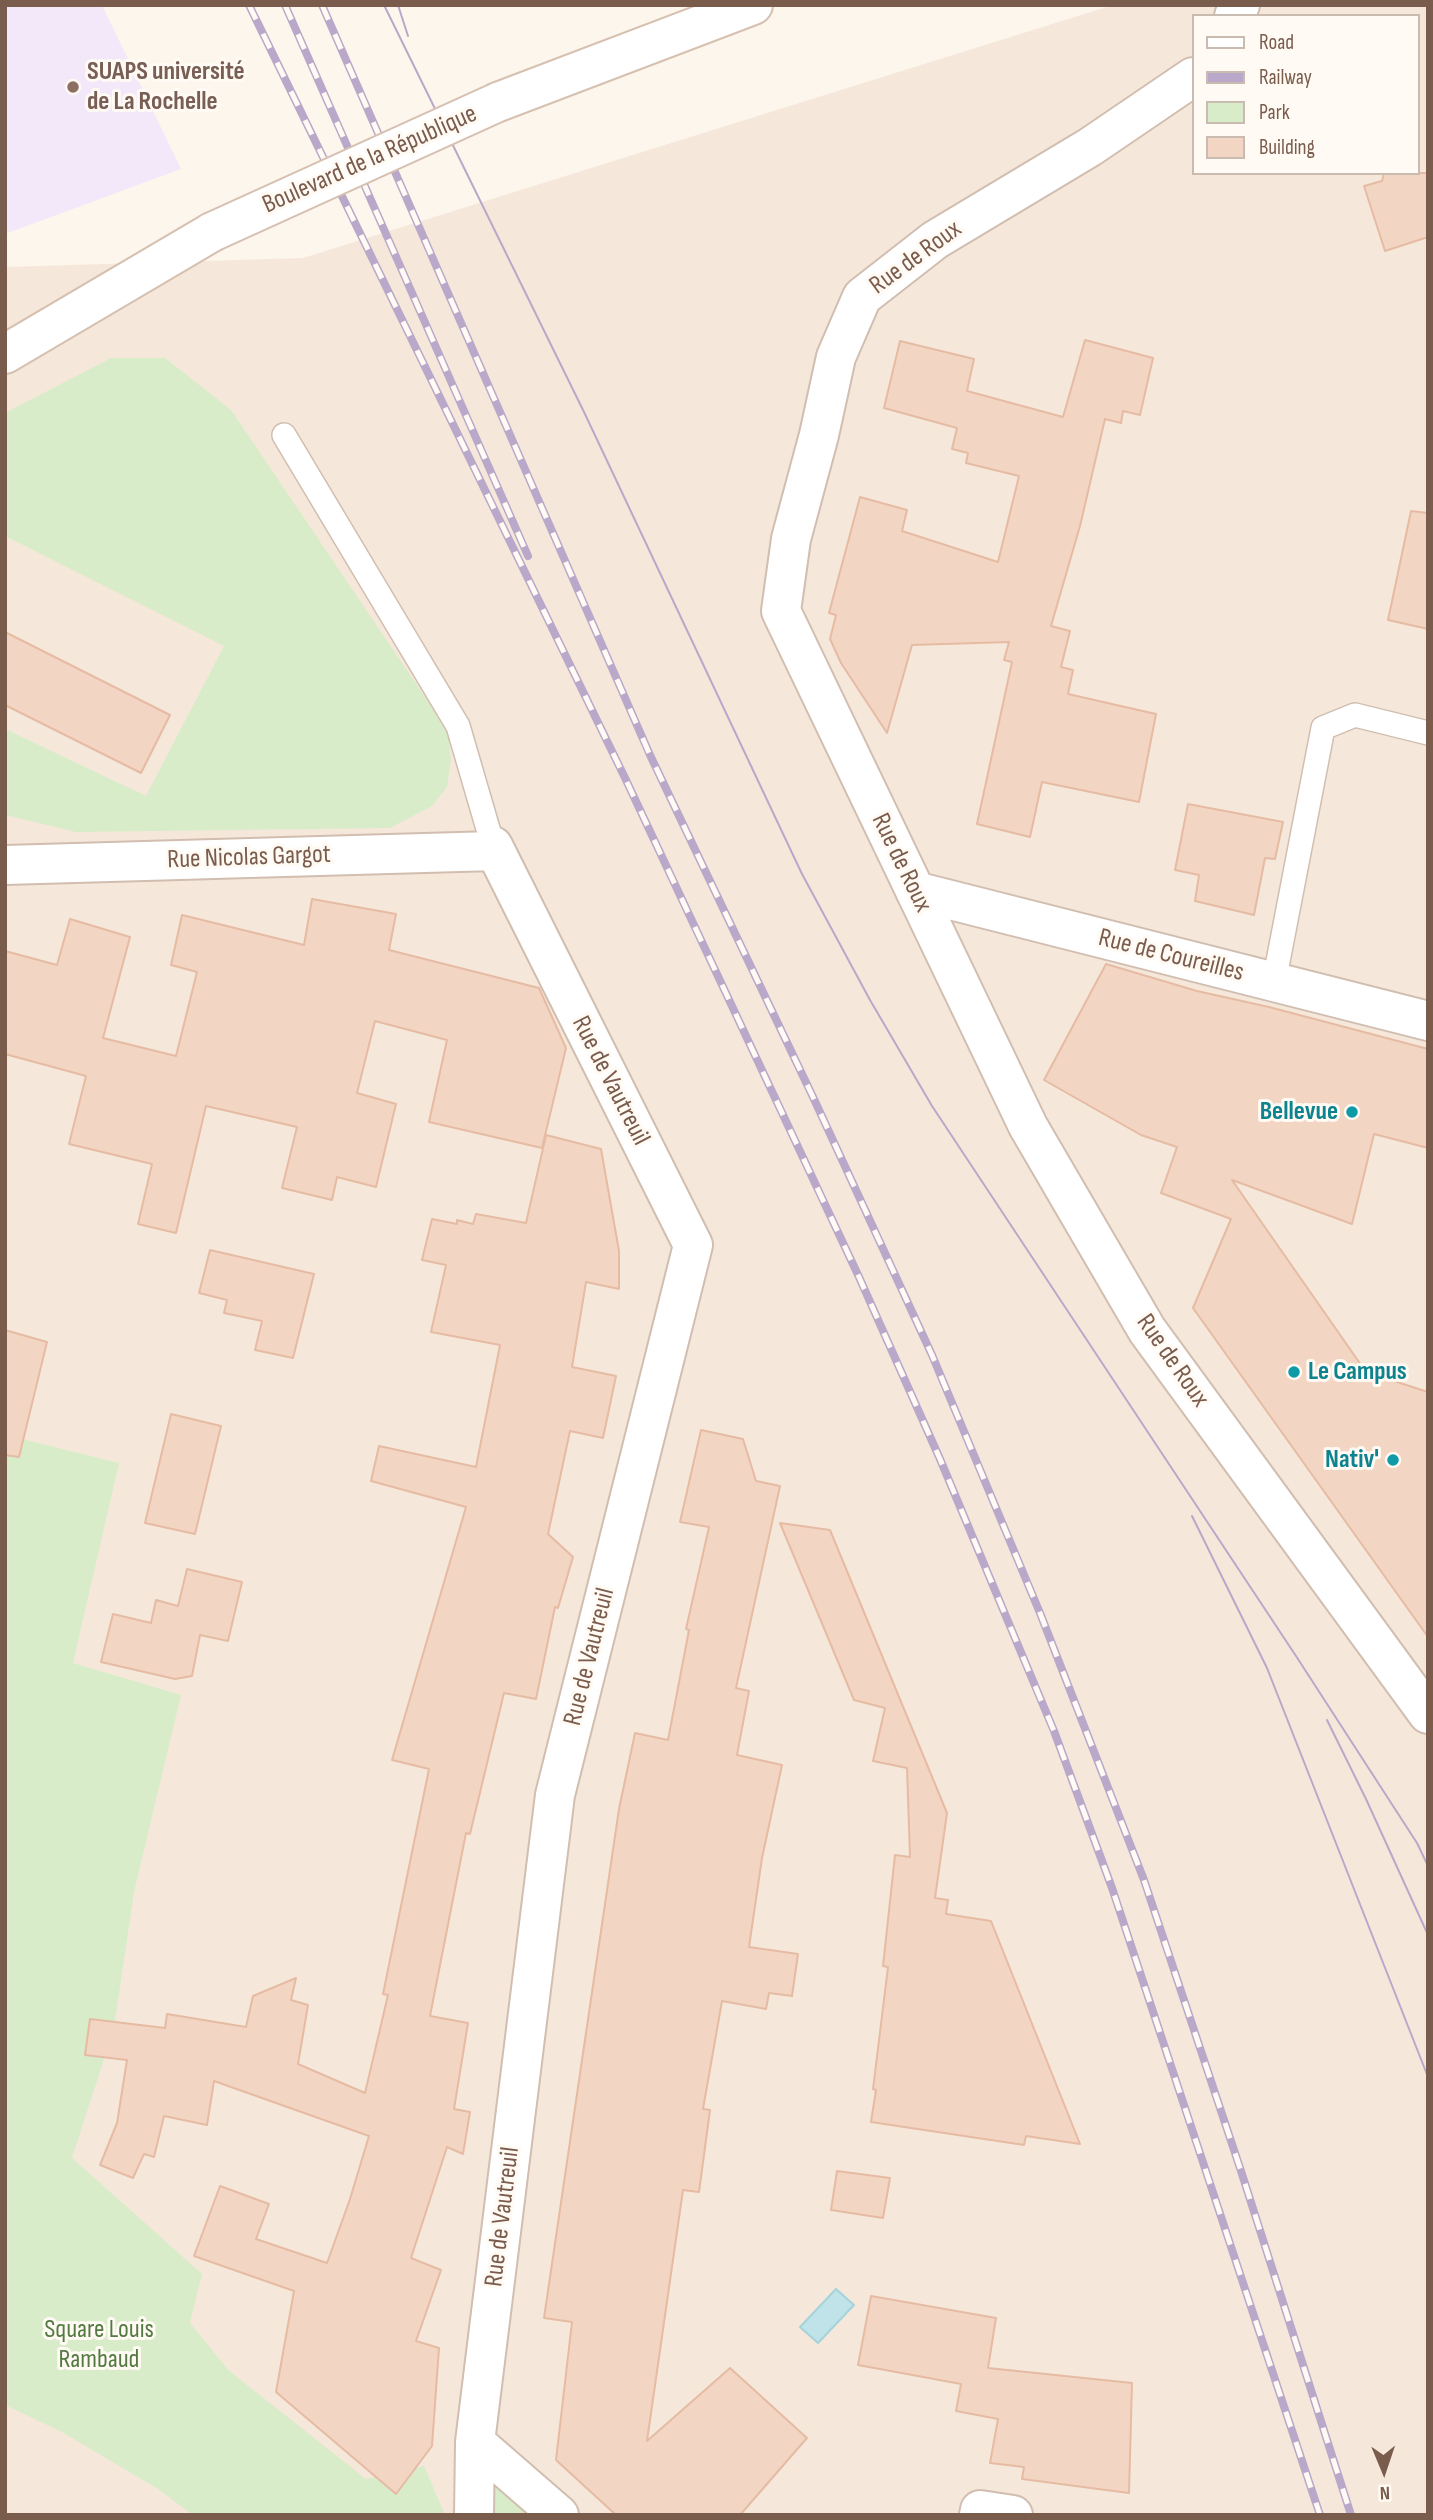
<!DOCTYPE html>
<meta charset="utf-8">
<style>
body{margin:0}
#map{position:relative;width:1433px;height:2520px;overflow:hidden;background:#fdf6ec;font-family:"Sofia Sans Condensed",sans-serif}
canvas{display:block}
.frame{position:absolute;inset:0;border:7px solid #7a5c4d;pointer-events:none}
.legend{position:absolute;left:1192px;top:14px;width:228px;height:161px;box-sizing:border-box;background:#fffaf3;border:2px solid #cabbb1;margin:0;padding:9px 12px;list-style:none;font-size:21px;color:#7a5c4d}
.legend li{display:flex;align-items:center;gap:14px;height:35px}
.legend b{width:35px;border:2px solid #cabbb1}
.north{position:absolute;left:1349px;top:2436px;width:70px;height:70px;-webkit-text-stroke:5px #fffaf3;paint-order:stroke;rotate:178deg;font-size:19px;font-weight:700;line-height:28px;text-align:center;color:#7a5c4d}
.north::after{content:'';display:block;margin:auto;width:24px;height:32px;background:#7a5c4d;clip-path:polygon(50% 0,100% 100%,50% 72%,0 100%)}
</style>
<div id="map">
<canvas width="1433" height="2520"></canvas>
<div class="frame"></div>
<ul class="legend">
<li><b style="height:9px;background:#fff"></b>Road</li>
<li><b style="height:9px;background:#b9a8c9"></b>Railway</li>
<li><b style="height:19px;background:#d8ecc9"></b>Park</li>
<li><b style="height:19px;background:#f3d5c3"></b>Building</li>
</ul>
<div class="north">N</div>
</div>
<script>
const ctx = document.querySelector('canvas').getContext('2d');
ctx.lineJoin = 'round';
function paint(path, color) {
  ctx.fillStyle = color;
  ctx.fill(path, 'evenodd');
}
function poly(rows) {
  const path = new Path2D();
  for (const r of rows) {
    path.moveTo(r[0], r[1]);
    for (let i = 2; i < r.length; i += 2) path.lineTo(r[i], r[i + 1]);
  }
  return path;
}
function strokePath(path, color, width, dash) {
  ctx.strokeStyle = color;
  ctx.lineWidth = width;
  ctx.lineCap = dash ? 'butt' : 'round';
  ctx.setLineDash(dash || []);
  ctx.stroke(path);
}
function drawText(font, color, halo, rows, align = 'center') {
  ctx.font = font + ' "Sofia Sans Condensed",sans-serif';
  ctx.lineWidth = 6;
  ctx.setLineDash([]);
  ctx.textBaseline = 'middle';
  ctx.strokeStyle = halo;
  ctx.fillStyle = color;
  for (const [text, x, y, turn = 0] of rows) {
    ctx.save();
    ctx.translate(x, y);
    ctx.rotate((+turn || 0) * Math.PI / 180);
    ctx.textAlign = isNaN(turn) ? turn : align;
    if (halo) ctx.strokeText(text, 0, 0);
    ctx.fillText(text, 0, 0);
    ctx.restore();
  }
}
paint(poly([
 [1113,5,1428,5,1428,2515,5,2515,5,267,303,258],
 [1193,16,1417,16,1417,173,1193,173]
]), '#f5e8da');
paint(poly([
 [5,5,102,5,181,169,5,234]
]), '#f3e8fa');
paint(poly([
 [111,358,165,358,231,410,448,731,451,759,447,787,432,806,390,828,76,832,5,815,5,729,146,796,224,646,5,536,5,413],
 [5,1435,119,1463,73,1663,181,1695,134,1892,114,2028,72,2158,202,2274,190,2323,228,2370,366,2479,424,2466,445,2515,193,2515,158,2489,62,2432,5,2405],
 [475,2442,559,2515,474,2515]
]), '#d8ecc9');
const water = poly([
 [836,2289,854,2305,818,2343,800,2327,836,2289]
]);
paint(water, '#bfe3e8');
strokePath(water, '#a5d3da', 2);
const building = poly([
 [1384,173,1428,173,1428,237,1385,251,1364,186,1382,181,1384,173],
 [1085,340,1153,358,1140,415,1123,411,1121,423,1105,419,1080,526,1051,626,1070,631,1061,667,1073,670,1068,694,1156,714,1139,802,1042,782,1030,837,977,824,1012,662,1004,660,1009,642,912,645,887,733,841,663,830,639,836,615,829,613,860,497,907,510,902,531,998,562,1019,476,966,463,968,453,952,449,957,428,884,408,900,341,974,359,967,391,1063,417,1085,340],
 [1411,511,1428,513,1428,629,1388,620,1411,511],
 [5,632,170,715,141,773,5,705,5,632],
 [1188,804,1283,822,1275,859,1265,858,1254,915,1195,901,1199,875,1175,870,1188,804],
 [312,899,396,914,389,950,539,988,566,1048,542,1148,429,1122,447,1040,375,1021,357,1093,396,1104,376,1187,337,1177,332,1200,282,1188,297,1127,206,1106,176,1233,138,1224,152,1164,69,1144,86,1076,5,1054,5,951,57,965,70,919,130,937,103,1038,176,1056,197,972,171,965,182,915,304,945,312,899],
 [1106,964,1197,991,1269,1007,1428,1049,1428,1148,1374,1134,1352,1224,1232,1180,1366,1372,1428,1392,1428,1637,1193,1308,1231,1219,1161,1193,1177,1147,1141,1135,1044,1080,1106,964],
 [546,1135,601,1149,619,1251,619,1289,586,1282,572,1367,616,1376,603,1438,570,1431,548,1534,573,1557,558,1608,555,1607,536,1699,504,1693,470,1834,466,1833,430,2016,468,2023,454,2109,470,2112,463,2154,447,2147,411,2258,441,2270,416,2341,439,2348,432,2446,396,2494,276,2392,294,2291,194,2256,220,2186,269,2204,256,2239,327,2263,350,2199,369,2136,214,2081,207,2125,164,2116,154,2157,144,2154,133,2178,100,2165,117,2123,127,2060,85,2055,90,2019,165,2028,167,2014,246,2027,253,1996,296,1978,291,2000,308,2005,298,2064,365,2093,388,1995,383,1994,429,1769,392,1760,466,1507,371,1481,379,1446,476,1467,500,1345,431,1332,446,1265,422,1260,432,1219,457,1224,457,1220,473,1224,476,1214,526,1223,546,1135],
 [210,1250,314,1274,293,1358,255,1350,262,1321,224,1313,227,1300,199,1293,210,1250],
 [5,1330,47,1342,19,1457,5,1455,5,1330],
 [171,1414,221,1426,195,1534,145,1523,171,1414],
 [701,1430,743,1439,756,1481,780,1486,736,1688,749,1691,737,1755,782,1765,762,1858,749,1947,798,1954,792,1996,769,1993,766,2009,722,2001,703,2109,710,2110,699,2192,683,2190,647,2441,730,2368,807,2438,740,2515,616,2515,556,2460,572,2322,544,2318,619,1809,635,1733,668,1740,689,1630,686,1629,709,1527,680,1522,701,1430],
 [780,1523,830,1530,947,1813,935,1898,948,1900,946,1914,991,1921,1080,2144,1026,2136,1024,2145,871,2122,876,2090,873,2089,888,1967,883,1966,895,1855,910,1857,907,1768,873,1761,885,1708,854,1700,780,1523],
 [187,1569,242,1582,228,1641,200,1635,192,1676,175,1679,101,1662,113,1614,151,1623,156,1600,178,1606,187,1569],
 [837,2171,890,2178,883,2218,831,2210,837,2171],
 [871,2296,996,2318,988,2368,1132,2383,1129,2493,1022,2479,1024,2467,990,2463,998,2419,956,2411,961,2384,858,2365,871,2296]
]);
paint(building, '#f3d5c3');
strokePath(building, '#e6bba3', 2);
const lane = poly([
 [284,435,458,726,493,846],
 [1274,982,1323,728,1355,715,1428,733]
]);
const street = poly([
 [1234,16,1240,5],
 [1193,77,1090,147,935,240,862,297,836,357,819,435,791,539,781,611,1028,1126,1147,1330,1428,1714],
 [5,865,494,851],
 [915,891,1428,1021],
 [475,2442,559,2515],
 [474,2515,475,2442,555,1795,693,1245,493,846],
 [979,2515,980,2510,1013,2515]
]);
const secondary = poly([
 [498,102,753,5],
 [5,354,212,232]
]);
strokePath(lane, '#d1beb0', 26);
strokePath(street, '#d1beb0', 42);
strokePath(secondary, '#d6c0b0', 42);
strokePath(lane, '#fff', 23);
strokePath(street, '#fff', 38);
strokePath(secondary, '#fff', 38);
strokePath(poly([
 [384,5,584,412,802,874,870,1000,932,1106,1296,1656,1417,1843,1428,1866],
 [398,5,408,36],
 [1192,1516,1267,1668,1428,2077],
 [1327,1720,1366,1799,1428,1935]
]), '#b9a8c9', 2);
const rail = poly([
 [249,5,626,780,859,1277,940,1459,1054,1731,1112,1888,1320,2515],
 [285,5,528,556],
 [322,5,650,755,813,1097,932,1355,1040,1613,1144,1880,1241,2171,1351,2515]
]);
strokePath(rail, '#b9a8c9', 8);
strokePath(rail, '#fffaf3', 5, [16]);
const secondaryBridge = poly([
 [212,232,498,102]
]);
strokePath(secondaryBridge, '#d6c0b0', 42, []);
strokePath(secondaryBridge, '#fff', 38);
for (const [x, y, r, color] of [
 [73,87,7,"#8d6e63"],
 [1352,1112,7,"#0f9aa8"],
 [1294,1372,7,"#0f9aa8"],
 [1393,1460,7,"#0f9aa8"]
]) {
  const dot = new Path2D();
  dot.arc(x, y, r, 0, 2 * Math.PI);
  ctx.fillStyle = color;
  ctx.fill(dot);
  strokePath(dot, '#fffaf3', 2.5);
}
drawText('bold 26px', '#785e54', '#fffaf3', [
 ["SUAPS université",87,72],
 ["de La Rochelle",87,102]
], 'left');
drawText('26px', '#7a5c4d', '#fffaf3', [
 ["Boulevard de la République",370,160,-24],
 ["Rue de Roux",916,258,-36],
 ["Rue Nicolas Gargot",249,858,-2],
 ["Rue de Roux",901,863,64],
 ["Rue de Coureilles",1171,956,14],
 ["Rue de Vautreuil",610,1081,63],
 ["Rue de Roux",1172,1361,55],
 ["Rue de Vautreuil",590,1657,-76],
 ["Rue de Vautreuil",503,2217,-83]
]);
drawText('bold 26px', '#0d838f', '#fffaf3', [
 ["Bellevue",1338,1112],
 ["Le Campus",1308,1372,"left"],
 ["Nativ'",1379,1460]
], 'right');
drawText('26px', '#537a41', '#fffaf3', [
 ["Square Louis",99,2330],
 ["Rambaud",99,2360]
]);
</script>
